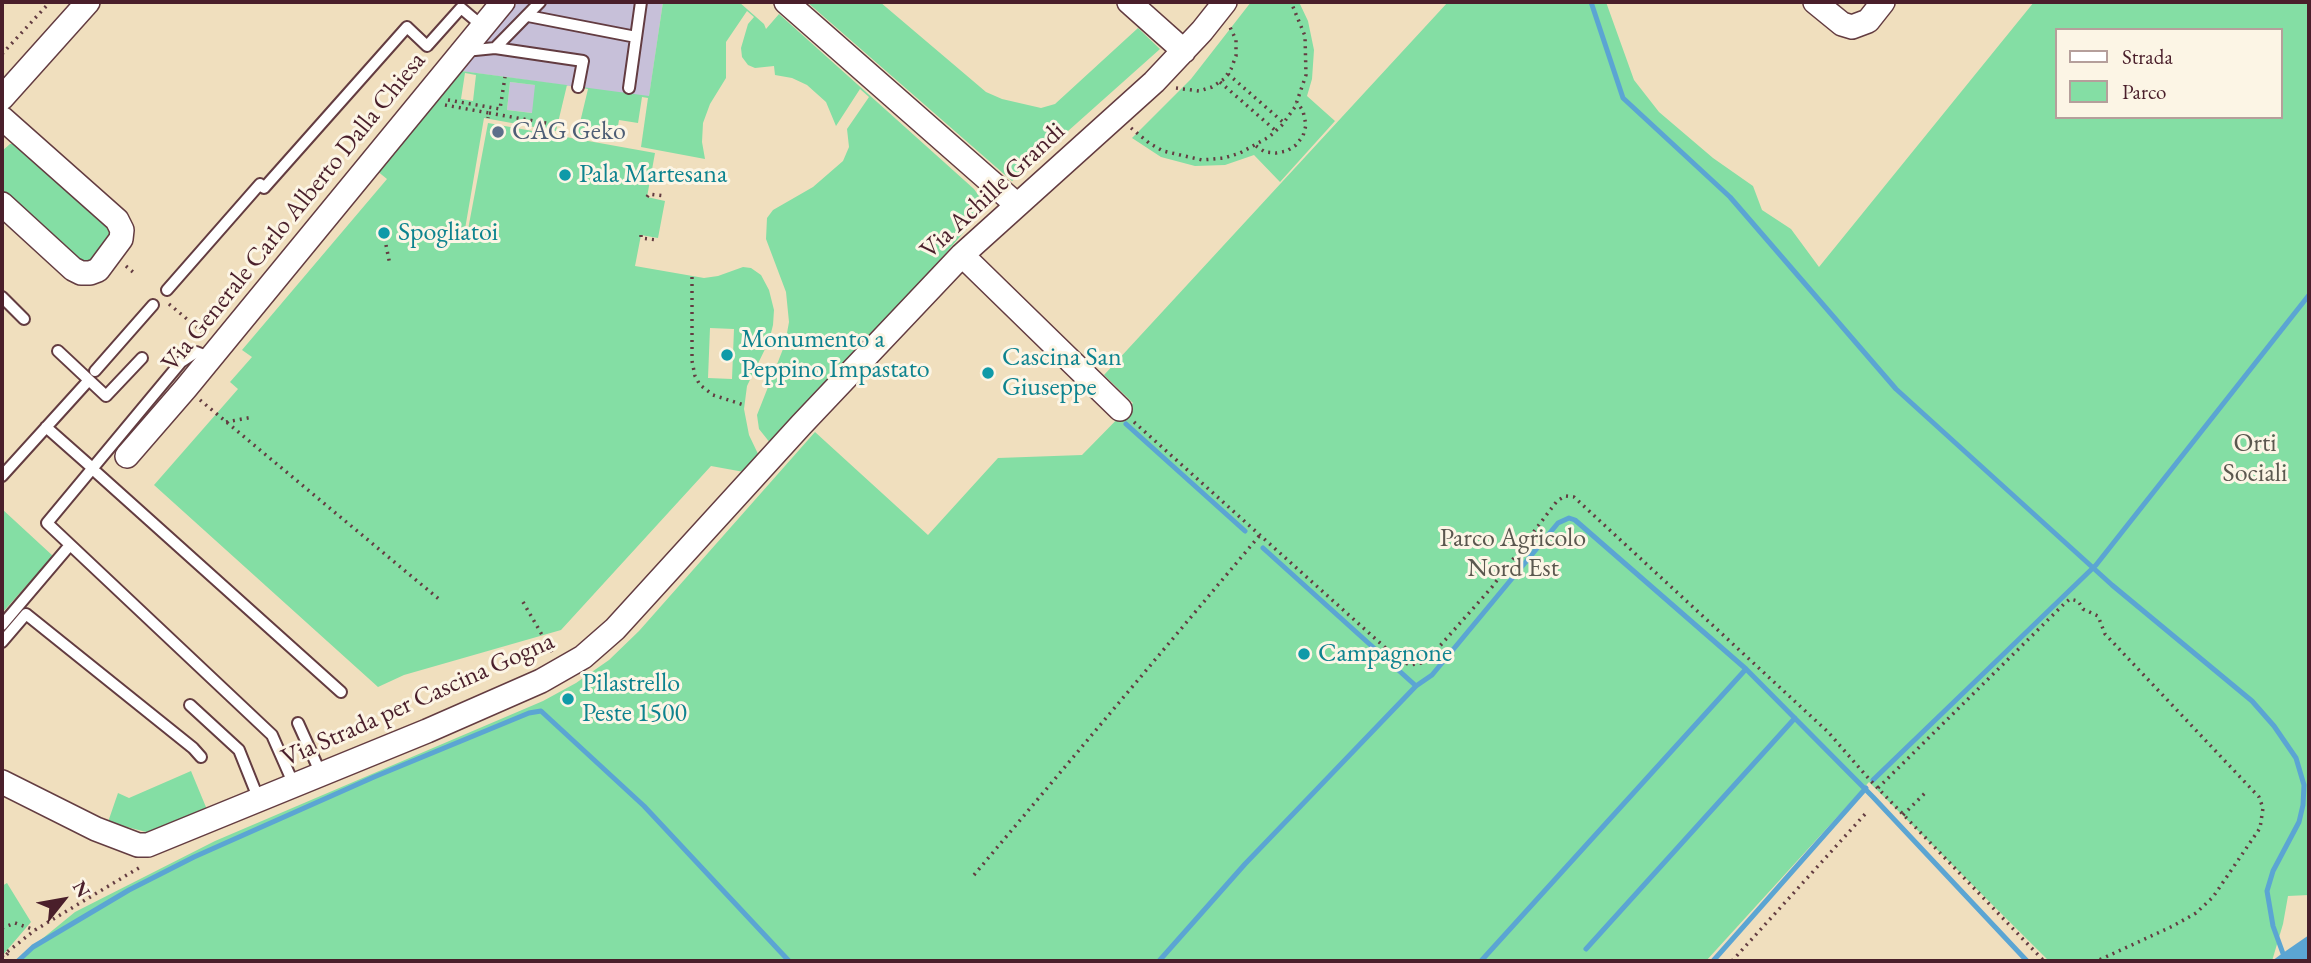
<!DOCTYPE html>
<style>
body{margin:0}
#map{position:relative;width:2311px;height:963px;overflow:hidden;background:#f0dfbe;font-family:"EB Garamond",serif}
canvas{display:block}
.frame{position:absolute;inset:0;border:4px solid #4a1f2b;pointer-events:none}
.legend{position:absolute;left:2055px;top:28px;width:228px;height:91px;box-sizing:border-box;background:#fcf5e5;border:2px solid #b59f9b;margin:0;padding:9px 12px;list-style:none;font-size:21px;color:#4a1f2b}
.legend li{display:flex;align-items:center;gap:14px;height:35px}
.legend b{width:35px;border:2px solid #b59f9b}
.north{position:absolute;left:28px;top:865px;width:70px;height:70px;-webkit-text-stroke:5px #fcf5e5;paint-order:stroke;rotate:59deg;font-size:19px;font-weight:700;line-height:28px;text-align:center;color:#4a1f2b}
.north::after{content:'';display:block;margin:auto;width:24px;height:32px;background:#4a1f2b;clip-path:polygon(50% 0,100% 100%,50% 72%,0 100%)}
</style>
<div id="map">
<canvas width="2311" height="963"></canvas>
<div class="frame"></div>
<ul class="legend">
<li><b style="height:9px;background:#fff"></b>Strada</li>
<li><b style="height:19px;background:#84dea4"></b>Parco</li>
</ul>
<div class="north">N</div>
</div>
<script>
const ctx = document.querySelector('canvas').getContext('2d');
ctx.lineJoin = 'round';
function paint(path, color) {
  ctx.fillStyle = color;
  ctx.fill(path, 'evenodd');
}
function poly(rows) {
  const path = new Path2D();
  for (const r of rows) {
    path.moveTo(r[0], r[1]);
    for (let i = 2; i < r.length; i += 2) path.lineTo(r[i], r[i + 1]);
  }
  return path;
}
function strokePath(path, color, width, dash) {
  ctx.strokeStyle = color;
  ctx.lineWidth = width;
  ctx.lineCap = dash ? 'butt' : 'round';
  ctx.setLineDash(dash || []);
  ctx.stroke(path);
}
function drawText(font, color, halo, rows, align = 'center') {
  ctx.font = font + ' "EB Garamond",serif';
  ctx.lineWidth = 6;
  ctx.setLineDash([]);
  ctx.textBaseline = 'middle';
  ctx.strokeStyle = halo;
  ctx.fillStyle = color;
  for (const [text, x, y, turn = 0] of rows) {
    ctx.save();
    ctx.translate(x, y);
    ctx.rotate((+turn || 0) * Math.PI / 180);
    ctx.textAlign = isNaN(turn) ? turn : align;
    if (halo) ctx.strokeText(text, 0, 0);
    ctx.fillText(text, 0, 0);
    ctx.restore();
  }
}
paint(poly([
 [518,2,663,2,649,97,461,71],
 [510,82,536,85,533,113,507,110]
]), '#c7c0d9');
paint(poly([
 [663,2,739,2,764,24,766,29,779,14,974,189,981,199,980,210,976,218,915,289,744,472,711,466,561,630,404,675,378,687,154,485,238,389,230,382,252,357,242,350,387,179,371,166,454,70,649,96],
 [747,11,754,17,748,24,741,48,742,57,748,65,755,68,774,66,775,75,792,78,807,85,826,102,836,126,860,89,869,97,847,129,849,147,843,161,813,187,773,210,767,218,766,239,786,292,789,322,785,344,757,415,759,429,771,444,759,456,749,435,744,409,747,386,769,341,773,325,774,310,769,290,761,275,751,268,743,267,718,276,704,278,635,266,641,235,658,238,665,201,647,197,655,153,488,123,467,235,464,235,484,118,556,131,567,85,588,89,577,135,615,142,619,120,638,123,642,97,648,98,641,147,705,159,702,142,703,123,710,104,726,78,726,42],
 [465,73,476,75,473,101,461,99],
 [510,82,535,85,532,113,507,110],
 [710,328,734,329,732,379,708,378],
 [807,2,880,2,986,92,1002,99,1041,108,1055,104,1138,28,1160,49,1012,181],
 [1251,2,1299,2,1308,21,1314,50,1312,79,1307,96,1335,121,1280,182,1254,155,1225,165,1195,166,1161,157,1132,138,1191,79],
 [1448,2,1606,2,1634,80,1659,112,1713,158,1753,186,1762,210,1791,229,1819,267,2034,2,2309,2,2309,895,2288,896,2283,924,2272,961,2049,961,1869,782,1706,961,15,961,75,912,215,841,543,701,576,683,609,660,639,631,815,432,928,535,998,458,1082,455,1133,403,1104,375],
 [2057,30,2281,30,2281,117,2057,117],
 [10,144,17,144,113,227,98,263,81,264,2,193,2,151],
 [2,509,53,556,2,613],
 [191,771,208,812,150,833,108,822,118,793,129,798],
 [7,883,31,922,2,956,2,886]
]), '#84dea4');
paint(poly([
 [2309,935,2309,961,2272,961,2280,955]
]), '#5ba5d3');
strokePath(poly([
 [1591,2,1623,98,1730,197,1896,389,2112,585,2252,701,2274,726,2296,758,2304,785,2303,805,2299,822,2273,871,2267,891,2273,926,2285,959],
 [1126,424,1245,531],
 [1263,548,1416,686],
 [1873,780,2096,565,2309,295],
 [1586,949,1795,718],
 [18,961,33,947,129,890,194,857,374,777,529,713,541,711,644,806,789,961],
 [1159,961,1245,864,1416,686,1432,675,1558,523,1569,518,1575,520,1746,669,1873,797,2027,961],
 [1481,961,1746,669],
 [1713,961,1866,788]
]), '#5ba5d3', 5);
const lane = poly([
 [528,16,636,37],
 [495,48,583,61,578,87],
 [465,51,495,48,540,2],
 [629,88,641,2],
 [167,290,260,184,264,188,407,27,427,46,461,8,474,19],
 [2,297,24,319],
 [58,351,106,396,142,358],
 [209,357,196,352,181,362,47,523,272,735,294,785],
 [95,371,153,305],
 [46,427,89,465],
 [97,473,341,692],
 [2,476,89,380],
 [2,625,70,545],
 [2,642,26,614,193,748,201,757],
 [190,705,239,750,259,800],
 [298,723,321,774]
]);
const street = poly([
 [786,2,1016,204],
 [1129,2,1184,51],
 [1815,2,1842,24,1852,27,1868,21,1883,2],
 [2,98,88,2],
 [2,118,117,220,122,230,121,239,98,270,90,273,81,273,73,269,2,204],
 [962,255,1120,409],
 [127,456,186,388,503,2],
 [2,782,96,829,138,845,148,845,427,731,541,681,583,657,615,629,801,425,962,255,1154,82,1202,31,1225,2]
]);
strokePath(lane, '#633c41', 14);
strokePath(street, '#633c41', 26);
strokePath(poly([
 [2,54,50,2],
 [1228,74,1284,123],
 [1220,82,1276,131],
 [1176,88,1199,91,1212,87,1224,79,1231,69,1236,56,1236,40,1230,27],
 [448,100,500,109,505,77],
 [445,105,489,113,488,118],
 [489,113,557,125],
 [1131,128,1149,143,1163,151,1202,160,1224,158,1240,153,1269,137,1282,125,1295,107,1306,75,1305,36,1291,2],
 [1256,146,1265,152,1276,153,1287,151,1296,145,1303,136,1306,125,1303,111,1297,102],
 [647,197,649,194,665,196],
 [641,235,641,238,657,240],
 [386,245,390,265],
 [126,266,133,272],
 [692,277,692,361,695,376,700,385,713,395,744,405],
 [169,304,206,335],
 [200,400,440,600],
 [226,422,253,417],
 [1134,422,1399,660,1410,665,1421,663,1431,656,1492,587,1557,501,1565,496,1574,497,1828,732,1870,780,2044,961],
 [523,602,552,652],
 [1878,788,2065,603,2070,599,2078,601,2083,609,2098,616,2105,634,2259,797,2263,808,2260,828,2213,897,2196,913,2173,926,2097,961],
 [1903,815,1926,792],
 [974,875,1260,535],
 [2,928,15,923,35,930],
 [2,956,35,930,142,866],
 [2,960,9,952],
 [1732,961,1867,812]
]), '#633c41', 3.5, [2, 5]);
strokePath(lane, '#fff', 10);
strokePath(street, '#fff', 23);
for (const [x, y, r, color] of [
 [498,132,7,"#5c6f8a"],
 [565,175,7,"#0f9aa8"],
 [384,233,7,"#0f9aa8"],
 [727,355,7,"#0f9aa8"],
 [988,373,7,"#0f9aa8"],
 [1304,654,7,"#0f9aa8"],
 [568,699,7,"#0f9aa8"]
]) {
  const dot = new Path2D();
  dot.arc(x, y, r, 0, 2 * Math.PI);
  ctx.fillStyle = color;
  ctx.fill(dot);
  strokePath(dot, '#fcf5e5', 2.5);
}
drawText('26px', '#4e5e75', '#fcf5e5', [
 ["CAG Geko",512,132]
], 'left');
drawText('26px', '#0d838f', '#fcf5e5', [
 ["Pala Martesana",579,175],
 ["Spogliatoi",398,233],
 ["Monumento a",741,340],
 ["Peppino Impastato",741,370],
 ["Cascina San",1002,358],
 ["Giuseppe",1002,388],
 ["Campagnone",1318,654],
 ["Pilastrello",582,684],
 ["Peste 1500",582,714]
], 'left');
drawText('26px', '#4a1f2b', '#fcf5e5', [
 ["Via Achille Grandi",993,191,-43],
 ["Via Generale Carlo Alberto Dalla Chiesa",294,212,-51],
 ["Via Strada per Cascina Gogna",418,700,-24]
]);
drawText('26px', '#5b584f', '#fcf5e5', [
 ["Orti",2255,444],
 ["Sociali",2255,474],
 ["Parco Agricolo",1513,539],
 ["Nord Est",1513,569]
]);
</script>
